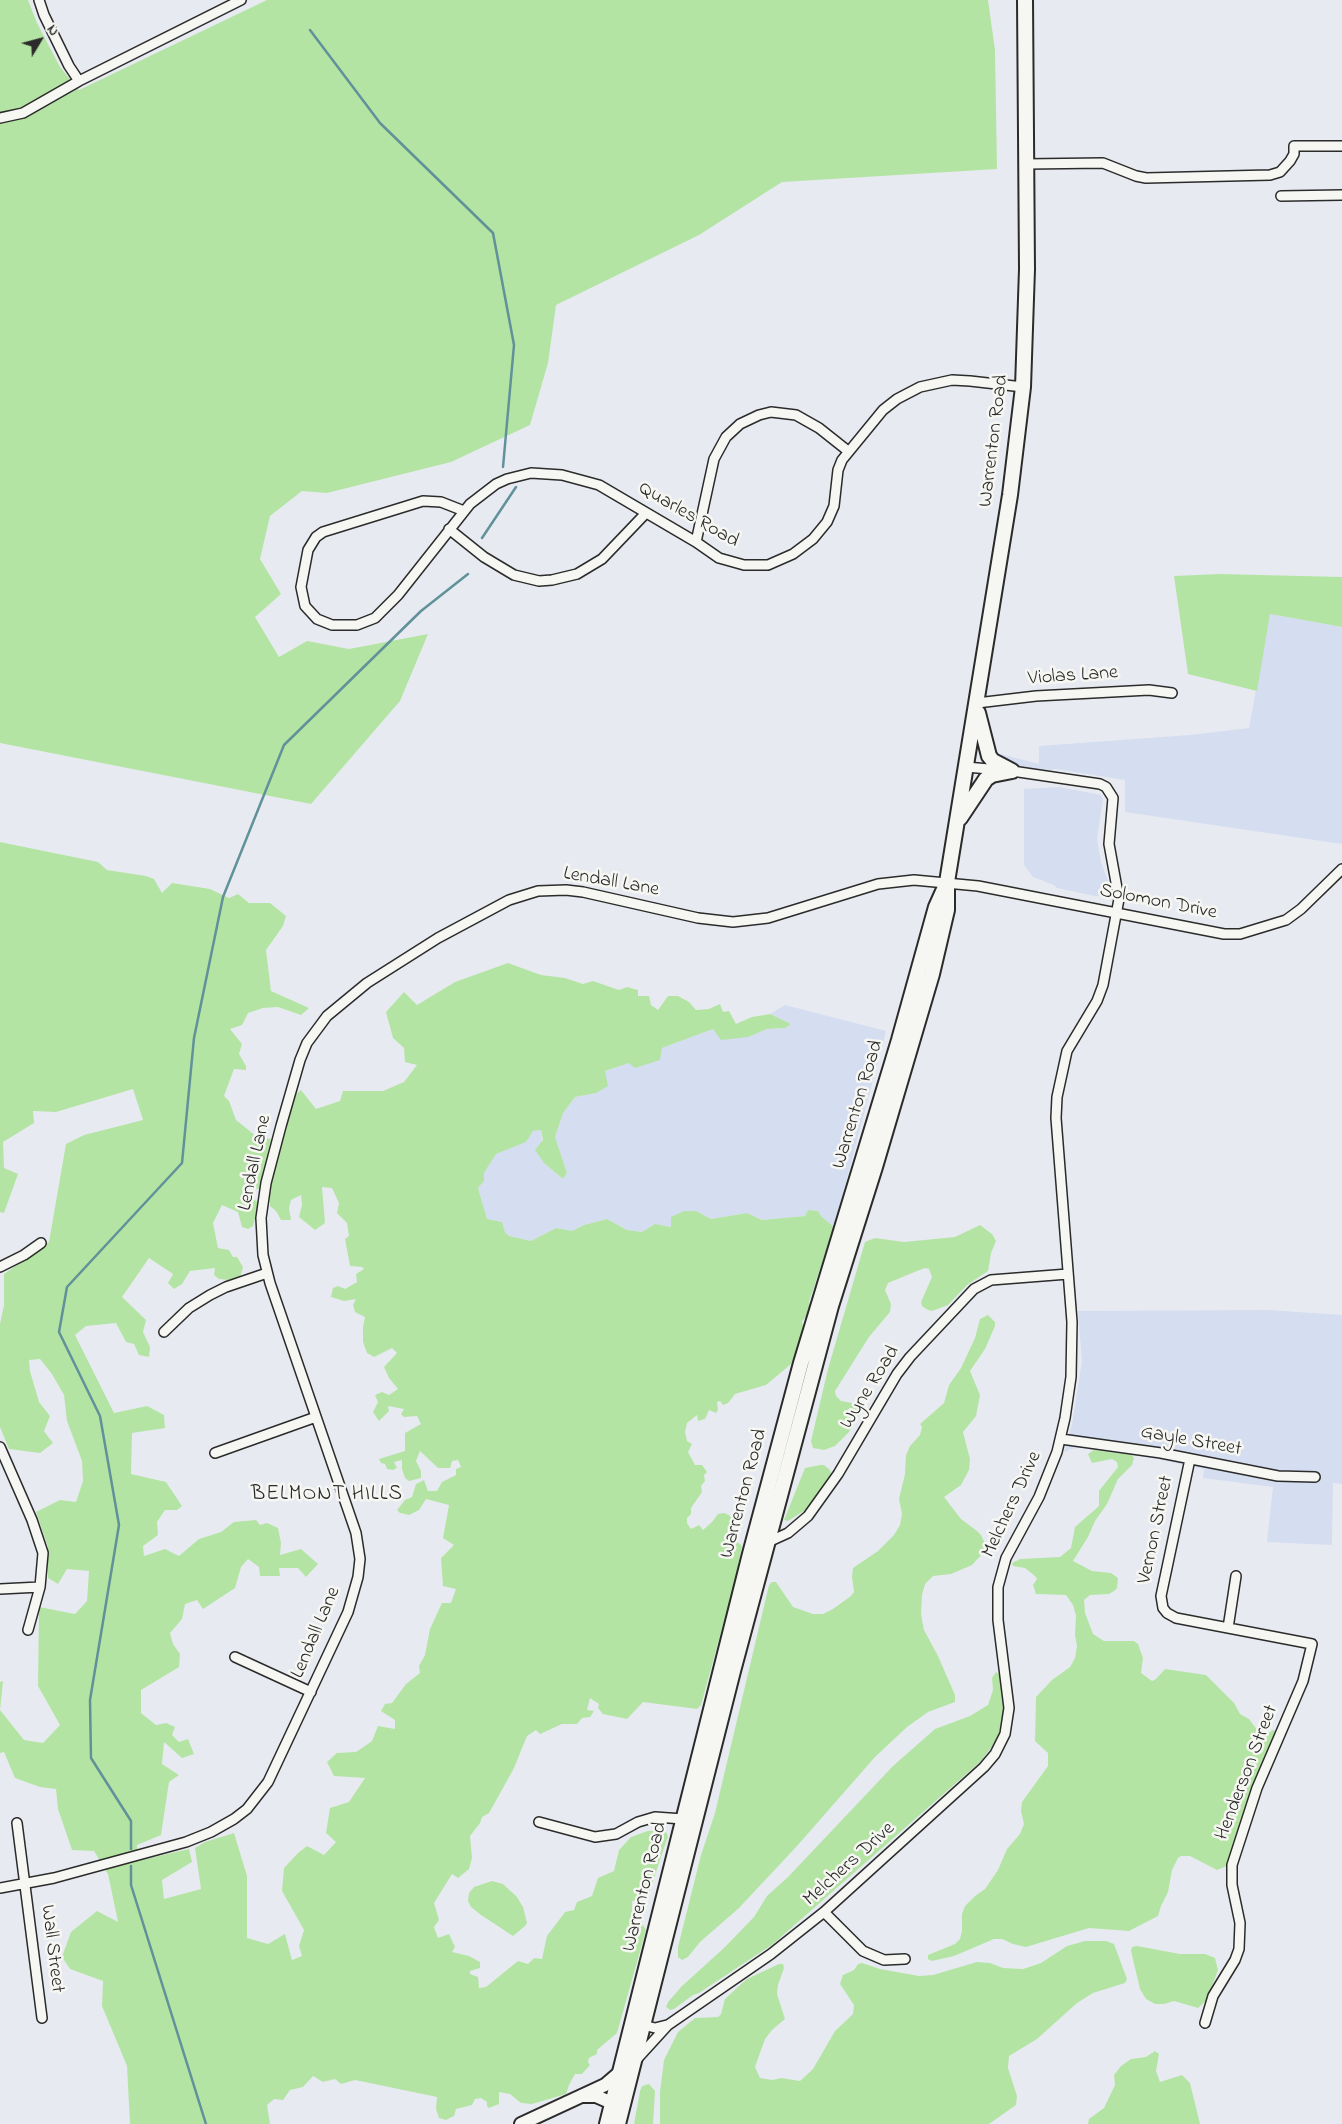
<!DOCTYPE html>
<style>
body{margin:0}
#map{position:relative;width:1342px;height:2124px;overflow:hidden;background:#e7ebf1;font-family:"Indie Flower",sans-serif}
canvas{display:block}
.north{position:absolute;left:15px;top:15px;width:50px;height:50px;-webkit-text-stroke:4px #f6f6f2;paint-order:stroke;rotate:53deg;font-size:14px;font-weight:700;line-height:20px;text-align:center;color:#2b2b2b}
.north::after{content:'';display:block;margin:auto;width:18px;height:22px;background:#2b2b2b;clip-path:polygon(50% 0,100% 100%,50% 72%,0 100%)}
</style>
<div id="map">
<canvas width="1342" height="2124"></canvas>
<div class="north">N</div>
</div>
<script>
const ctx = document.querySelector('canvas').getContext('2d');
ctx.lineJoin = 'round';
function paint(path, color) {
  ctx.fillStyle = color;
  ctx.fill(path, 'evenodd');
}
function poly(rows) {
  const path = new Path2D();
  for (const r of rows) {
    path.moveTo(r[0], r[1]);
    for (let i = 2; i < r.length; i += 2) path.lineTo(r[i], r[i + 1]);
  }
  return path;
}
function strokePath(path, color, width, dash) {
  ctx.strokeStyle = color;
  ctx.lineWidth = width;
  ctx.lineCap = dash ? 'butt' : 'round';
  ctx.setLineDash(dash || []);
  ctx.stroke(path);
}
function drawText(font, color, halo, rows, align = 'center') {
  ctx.font = font + ' "Indie Flower",sans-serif';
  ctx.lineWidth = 5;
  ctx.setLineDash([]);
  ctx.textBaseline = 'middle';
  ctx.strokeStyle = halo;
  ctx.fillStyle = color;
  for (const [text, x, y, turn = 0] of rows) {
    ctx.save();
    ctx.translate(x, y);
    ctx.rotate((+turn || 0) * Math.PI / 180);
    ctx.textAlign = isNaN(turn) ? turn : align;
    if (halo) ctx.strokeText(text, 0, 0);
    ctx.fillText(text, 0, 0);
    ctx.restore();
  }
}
paint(poly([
 [1270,614,1342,627,1342,844,1125,812,1125,780,1055,769,1005,779,1001,754,1039,764,1039,746,1190,735,1249,728],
 [1059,787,1101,795,1103,799,1097,839,1101,862,1108,881,1107,896,1095,896,1057,888,1054,885,1033,877,1024,865,1024,789],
 [785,1005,886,1031,834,1227,822,1217,818,1211,808,1210,805,1216,762,1220,747,1213,711,1219,696,1211,671,1227,655,1224,642,1232,627,1230,607,1219,584,1225,572,1231,556,1228,531,1241,509,1236,505,1232,502,1222,487,1219,478,1188,484,1181,484,1173,496,1154,526,1142,532,1131,541,1130,544,1163,563,1179,567,1173,555,1137,563,1113,575,1097,596,1093,605,1071,629,1063,660,1060,662,1048,713,1029,748,1037,767,1029,785,1028,791,1024,770,1014],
 [1268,1310,1342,1315,1342,1484,1333,1483,1332,1545,1267,1542,1273,1487,1203,1478,1204,1469,1123,1452,1087,1447,1071,1449,1064,1452,1072,1424,1082,1361,1078,1311]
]), '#d5ddf0');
paint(poly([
 [0,0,28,0,37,23,60,67,79,90,267,0,988,0,995,50,997,169,782,182,699,235,556,305,548,363,530,425,451,462,327,493,302,491,270,516,260,559,281,594,255,617,279,657,307,641,349,649,428,634,400,701,311,804,0,743],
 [1220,574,1342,577,1342,627,1270,614,1257,691,1188,674,1174,576],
 [0,842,98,862,107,870,146,876,154,879,162,893,172,883,210,889,229,898,238,894,249,903,270,903,286,916,283,926,266,950,271,991,309,1008,301,1015,278,1007,263,1008,248,1013,242,1025,230,1029,242,1044,239,1054,246,1066,246,1070,234,1069,224,1096,229,1101,236,1120,256,1136,271,1139,259,1189,246,1188,247,1194,259,1203,253,1226,248,1229,242,1227,238,1212,222,1205,213,1223,218,1248,229,1250,233,1257,237,1257,243,1267,240,1277,229,1280,219,1279,214,1275,215,1268,190,1271,182,1284,174,1289,168,1283,173,1274,149,1258,122,1297,146,1320,143,1332,150,1347,149,1357,139,1355,134,1344,126,1342,116,1323,86,1326,75,1335,114,1413,147,1406,164,1415,165,1428,132,1433,131,1474,166,1482,182,1506,177,1510,165,1510,157,1522,158,1535,143,1546,144,1556,165,1549,179,1556,199,1539,221,1532,234,1522,256,1520,260,1525,267,1523,278,1528,281,1543,280,1555,301,1549,318,1564,306,1577,298,1568,279,1568,280,1576,260,1576,259,1567,248,1559,241,1567,235,1588,203,1609,197,1600,185,1604,182,1619,170,1633,173,1644,180,1654,179,1667,141,1690,141,1713,156,1725,166,1723,175,1727,172,1735,179,1742,188,1739,194,1754,182,1758,164,1742,162,1764,179,1775,169,1782,161,1835,137,1845,137,1861,189,1849,192,1862,162,1880,164,1899,201,1889,195,1848,205,1842,234,1833,247,1876,247,1938,268,1944,285,1934,292,1960,302,1956,299,1946,304,1930,282,1891,284,1868,298,1853,307,1846,324,1855,336,1842,326,1833,330,1808,349,1802,365,1778,334,1776,327,1762,337,1753,356,1752,365,1746,372,1741,378,1726,395,1729,395,1720,381,1711,385,1704,392,1703,406,1684,420,1673,419,1666,425,1655,430,1629,442,1603,451,1603,456,1589,443,1586,441,1558,454,1545,443,1538,449,1505,426,1499,419,1510,409,1515,400,1513,397,1510,405,1500,412,1497,416,1484,424,1480,428,1491,437,1491,442,1482,456,1475,456,1469,461,1467,458,1460,452,1461,450,1468,438,1468,420,1451,416,1461,421,1471,421,1478,409,1481,405,1478,402,1469,402,1460,394,1462,397,1468,393,1470,387,1469,385,1464,381,1463,379,1459,405,1451,405,1433,421,1424,417,1416,404,1417,401,1414,404,1409,388,1406,389,1411,379,1421,373,1412,378,1402,375,1395,382,1392,389,1395,398,1389,389,1378,384,1367,397,1353,392,1348,374,1357,367,1353,363,1342,363,1327,365,1317,355,1312,353,1305,356,1299,344,1301,331,1297,333,1288,338,1286,345,1289,357,1282,356,1274,364,1269,362,1267,350,1266,345,1239,349,1236,347,1223,337,1213,339,1203,332,1188,322,1187,325,1223,315,1230,299,1217,302,1205,301,1195,291,1200,289,1208,291,1220,281,1220,276,1211,270,1206,270,1186,285,1122,296,1094,301,1090,316,1109,340,1101,343,1091,383,1091,404,1082,417,1065,405,1062,404,1048,393,1038,386,1012,404,992,417,1005,455,982,508,963,541,975,565,978,583,984,593,981,619,990,627,987,634,989,638,990,638,996,649,996,651,1005,658,1010,668,996,678,996,689,1002,696,1010,709,1009,720,1004,723,1012,729,1011,736,1024,752,1017,770,1014,791,1024,785,1028,767,1029,748,1037,721,1040,713,1029,662,1048,660,1060,635,1068,629,1063,605,1071,608,1086,596,1093,575,1097,563,1113,555,1137,567,1173,563,1179,544,1163,535,1150,543,1140,541,1130,533,1131,526,1142,496,1154,484,1173,484,1181,478,1188,487,1219,502,1222,505,1232,509,1236,531,1241,556,1228,572,1231,584,1225,607,1219,627,1230,642,1232,655,1224,671,1227,671,1217,684,1211,696,1211,711,1219,747,1213,762,1220,805,1216,808,1210,818,1211,822,1217,834,1227,809,1302,810,1313,802,1321,804,1331,791,1364,766,1385,735,1394,728,1403,723,1405,720,1401,717,1402,718,1410,716,1413,709,1410,705,1419,698,1421,697,1415,687,1423,685,1432,687,1441,692,1444,688,1452,695,1465,702,1465,707,1472,704,1475,705,1481,701,1486,702,1492,691,1508,691,1514,687,1518,687,1523,691,1529,699,1525,703,1530,712,1522,718,1514,724,1513,729,1515,735,1523,732,1537,742,1546,735,1581,701,1705,697,1709,643,1702,627,1719,603,1714,598,1708,599,1704,590,1698,587,1710,594,1711,590,1717,582,1718,577,1724,562,1724,540,1734,536,1730,527,1736,514,1768,498,1797,489,1813,482,1817,480,1823,470,1836,472,1858,469,1869,458,1878,452,1874,434,1903,439,1920,434,1927,438,1938,449,1934,455,1947,452,1952,469,1956,480,1962,480,1968,470,1971,470,1974,478,1977,479,1988,486,1987,518,1961,528,1964,534,1958,542,1959,547,1936,565,1912,574,1910,577,1902,592,1896,598,1878,614,1871,619,1850,631,1837,648,1831,665,1830,668,1836,647,1899,632,1901,633,1921,641,1921,646,1930,617,2033,597,2050,597,2054,589,2058,588,2062,590,2065,582,2074,575,2074,569,2085,566,2094,532,2104,521,2103,510,2094,499,2092,499,2104,489,2108,487,2106,487,2102,481,2098,475,2099,472,2105,456,2109,454,2116,446,2120,439,2118,436,2109,437,2097,355,2080,341,2084,335,2079,323,2082,313,2076,303,2087,290,2090,283,2100,274,2099,267,2105,270,2124,130,2124,127,2066,102,2006,103,1981,70,1969,62,1957,71,1932,97,1911,118,1922,108,1874,94,1851,72,1850,58,1809,56,1789,40,1787,15,1778,4,1752,0,1753,0,1682,3,1681,0,1710,24,1740,43,1743,60,1725,38,1686,39,1607,75,1614,87,1601,89,1571,67,1569,58,1584,48,1578,48,1547,36,1512,60,1500,76,1502,83,1481,82,1461,67,1421,64,1395,52,1374,40,1359,29,1360,30,1371,39,1402,50,1416,44,1431,53,1443,40,1453,9,1449,0,1427,0,1324,4,1305,4,1274,49,1242,66,1144,84,1135,143,1120,133,1089,56,1112,33,1111,34,1123,3,1142,4,1168,18,1174,4,1213,0,1212],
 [980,1225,992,1234,996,1241,991,1253,988,1271,967,1285,948,1305,932,1311,928,1310,922,1306,921,1302,932,1277,929,1269,925,1268,917,1271,888,1283,885,1290,891,1304,890,1312,869,1337,835,1391,836,1396,841,1401,852,1403,859,1407,860,1414,849,1432,835,1446,824,1450,813,1448,811,1441,828,1369,865,1242,875,1238,904,1242,955,1237],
 [988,1315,995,1322,995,1326,985,1349,970,1371,980,1395,976,1416,963,1432,970,1459,969,1470,961,1485,944,1497,961,1519,977,1531,981,1535,984,1541,984,1552,972,1565,951,1574,933,1576,925,1584,922,1595,921,1614,924,1630,938,1656,955,1695,955,1702,928,1712,907,1727,875,1757,797,1846,739,1908,700,1942,688,1957,682,1960,678,1957,678,1947,701,1855,715,1813,769,1585,772,1582,776,1582,793,1607,813,1614,823,1614,833,1609,851,1596,854,1592,852,1577,853,1568,878,1551,894,1535,900,1525,902,1514,899,1499,905,1474,906,1455,910,1446,920,1435,922,1427,920,1424,944,1403,949,1385,961,1368,975,1338,980,1319],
 [1094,1450,1132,1455,1134,1458,1132,1465,1118,1479,1107,1504,1095,1521,1088,1537,1073,1561,1092,1571,1111,1573,1118,1578,1117,1588,1114,1591,1109,1594,1090,1595,1084,1600,1085,1613,1093,1634,1104,1641,1134,1641,1138,1644,1143,1658,1141,1673,1152,1681,1156,1679,1165,1669,1206,1675,1234,1703,1240,1714,1249,1719,1258,1731,1266,1735,1273,1730,1278,1732,1227,1866,1217,1870,1190,1856,1181,1856,1178,1858,1172,1870,1168,1892,1161,1906,1158,1916,1129,1931,1089,1928,1026,1947,1013,1944,1002,1939,994,1939,954,1956,932,1961,928,1959,928,1955,955,1944,960,1939,962,1931,962,1914,965,1906,975,1896,985,1889,998,1870,1007,1849,1020,1834,1024,1824,1021,1811,1022,1802,1048,1766,1048,1753,1035,1741,1036,1697,1052,1680,1070,1667,1075,1658,1077,1646,1075,1635,1076,1616,1073,1605,1066,1595,1036,1594,1033,1585,1037,1579,1035,1576,1025,1568,1013,1566,1012,1563,1020,1559,1060,1557,1071,1548,1075,1527,1099,1506,1099,1491,1118,1467,1117,1462,1112,1459,1092,1463,1088,1454],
 [820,1465,824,1465,830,1470,831,1473,825,1485,810,1507,788,1521,784,1520,805,1468],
 [996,1672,1001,1676,1004,1718,996,1741,981,1761,773,1944,699,1993,693,1995,674,2009,670,2010,666,2007,668,2002,682,1986,724,1948,754,1917,767,1896,788,1877,893,1766,935,1729,970,1716,988,1705,993,1690,992,1678],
 [492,1881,503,1884,517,1897,523,1907,527,1923,525,1926,513,1936,481,1915,471,1907,468,1901,469,1893,474,1887],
 [1085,1941,1106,1941,1114,1944,1127,1979,1125,1983,1093,1993,1077,2003,1037,2039,1009,2056,1008,2068,1017,2096,1016,2105,989,2124,660,2124,660,2092,664,2060,678,2032,695,2018,718,2017,721,2014,725,1999,739,1986,747,1979,779,1964,783,1964,784,1968,778,1985,777,1994,785,2019,772,2030,765,2039,755,2067,760,2078,772,2080,781,2078,800,2081,813,2069,835,2031,853,2014,854,2005,840,1984,843,1975,854,1970,858,1964,862,1963,880,1969,919,1976,933,1975,977,1962,990,1963,1003,1968,1023,1969,1041,1963,1067,1946],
 [1137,1946,1180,1954,1205,1954,1215,1958,1218,1970,1207,2000,1198,2008,1174,2001,1164,2004,1155,2004,1146,1999,1140,1989,1131,1951,1132,1947],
 [1155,2051,1159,2054,1156,2071,1160,2082,1182,2075,1190,2083,1200,2124,1088,2124,1089,2119,1104,2108,1115,2085,1114,2075,1121,2066,1131,2059,1146,2057],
 [649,2084,655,2091,653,2124,634,2124,640,2091,642,2086]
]), '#b4e4a3');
strokePath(poly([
 [310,30,380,123,493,233,514,345,503,467],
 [482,538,516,487],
 [131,1849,131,1821,91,1758,90,1700,119,1525,100,1416,59,1332,67,1287,182,1163,194,1038,223,897,284,745,421,611,468,574],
 [131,1866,131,1885,206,2124]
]), '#619199', 2.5);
const street = poly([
 [39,0,44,15,69,66,79,81],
 [0,118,23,113,79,81,241,0],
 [1026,164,1103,163,1136,176,1146,178,1270,175,1280,172,1290,161,1294,154,1294,146,1342,146],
 [1281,196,1342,195],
 [464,511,441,502,423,501,323,532,316,537,308,550,301,587,305,606,317,619,332,625,357,625,375,618,398,595,470,504,496,484,507,479,531,473,562,475,599,485,696,542,719,558,744,565,768,565,793,554,813,539,827,522,834,506,838,470,842,460,883,410,897,399,920,387,952,380,970,381,1023,387],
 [449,529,484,557,514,575,539,581,552,580,577,574,602,559,646,513],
 [696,542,714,459,726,437,740,424,759,415,771,412,796,415,819,428,848,451],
 [977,703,1036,696,1149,690,1172,693],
 [0,1267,24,1255,41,1243],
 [164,1332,189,1308,210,1295,226,1287,267,1273],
 [1061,1439,1161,1453,1278,1476,1315,1477],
 [0,1447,32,1520,43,1553,40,1587,28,1630],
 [215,1453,316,1417],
 [1190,1459,1161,1596,1163,1608,1167,1613,1176,1618,1312,1644,1303,1681,1257,1788,1232,1865,1232,1885,1240,1923,1239,1949,1235,1960,1213,1996,1205,2023],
 [766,1543,788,1533,808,1516,838,1474,897,1374,910,1357,974,1289,991,1280,1068,1274],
 [0,1589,40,1587],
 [1228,1628,1236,1576],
 [235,1657,311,1692],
 [539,1822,595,1837,616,1834,638,1822,655,1817,683,1819],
 [17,1823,42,2018],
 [0,1888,54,1878,186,1842,211,1832,234,1819,247,1809,268,1782,348,1612,358,1577,360,1559,356,1533,270,1283,263,1255,261,1218,266,1183,281,1126,300,1060,307,1043,327,1016,367,983,438,938,509,900,538,891,566,890,583,892,698,918,733,922,768,918,878,884,914,880,978,886,1224,934,1240,934,1286,920,1301,909,1342,869],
 [824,1912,863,1951,884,1960,905,1959],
 [643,2025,655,2028,667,2025],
 [637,2059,668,2025,771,1954,824,1912,984,1767,995,1754,1005,1734,1009,1708,998,1620,998,1587,1006,1558,1039,1497,1057,1452,1065,1418,1071,1377,1072,1322,1056,1118,1057,1097,1067,1051,1097,1001,1103,985,1119,899,1109,844,1113,798,1106,787,1100,784,1012,771,966,767]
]);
const secondary = poly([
 [584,2096,596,2096,612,2103],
 [521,2124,605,2085,619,2073]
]);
const primary = poly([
 [978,713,989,756,993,761,1012,771],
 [960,818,986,779,992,775,1012,771],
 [607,2124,750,1554,801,1363,899,1040,936,907,945,887],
 [618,2124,733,1671,831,1306,875,1167,932,974,947,910,947,882,1010,495,1023,387,1027,269,1025,0]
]);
strokePath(street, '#2b2b2b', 12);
strokePath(secondary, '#2b2b2b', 16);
strokePath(primary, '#2b2b2b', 18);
strokePath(street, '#f6f6f2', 9);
strokePath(secondary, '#f6f6f2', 12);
strokePath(primary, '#f6f6f2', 14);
drawText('20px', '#2b2b2b', '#f6f6f2', [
 ["Warrenton Road",995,441,-83],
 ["Quarles Road",688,516,30],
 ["Violas Lane",1073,677,-4],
 ["Lendall Lane",611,883,10],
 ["Solomon Drive",1158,903,11],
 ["Warrenton Road",859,1105,-73],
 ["Lendall Lane",256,1163,-78],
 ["Wyne Road",871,1388,-58],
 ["Gayle Street",1191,1442,10],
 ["Warrenton Road",745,1494,-75],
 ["Melchers Drive",1013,1505,-65],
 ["Vernon Street",1157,1530,-78],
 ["Lendall Lane",317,1633,-67],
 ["Henderson Street",1248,1773,-69],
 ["Melchers Drive",850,1865,-42],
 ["Warrenton Road",646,1887,-76],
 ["Wall Street",51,1949,83]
]);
ctx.letterSpacing = '1px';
drawText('21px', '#2b2b2b', '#f6f6f2', [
 ["BELMONT HILLS",327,1496]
]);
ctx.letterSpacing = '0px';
</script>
